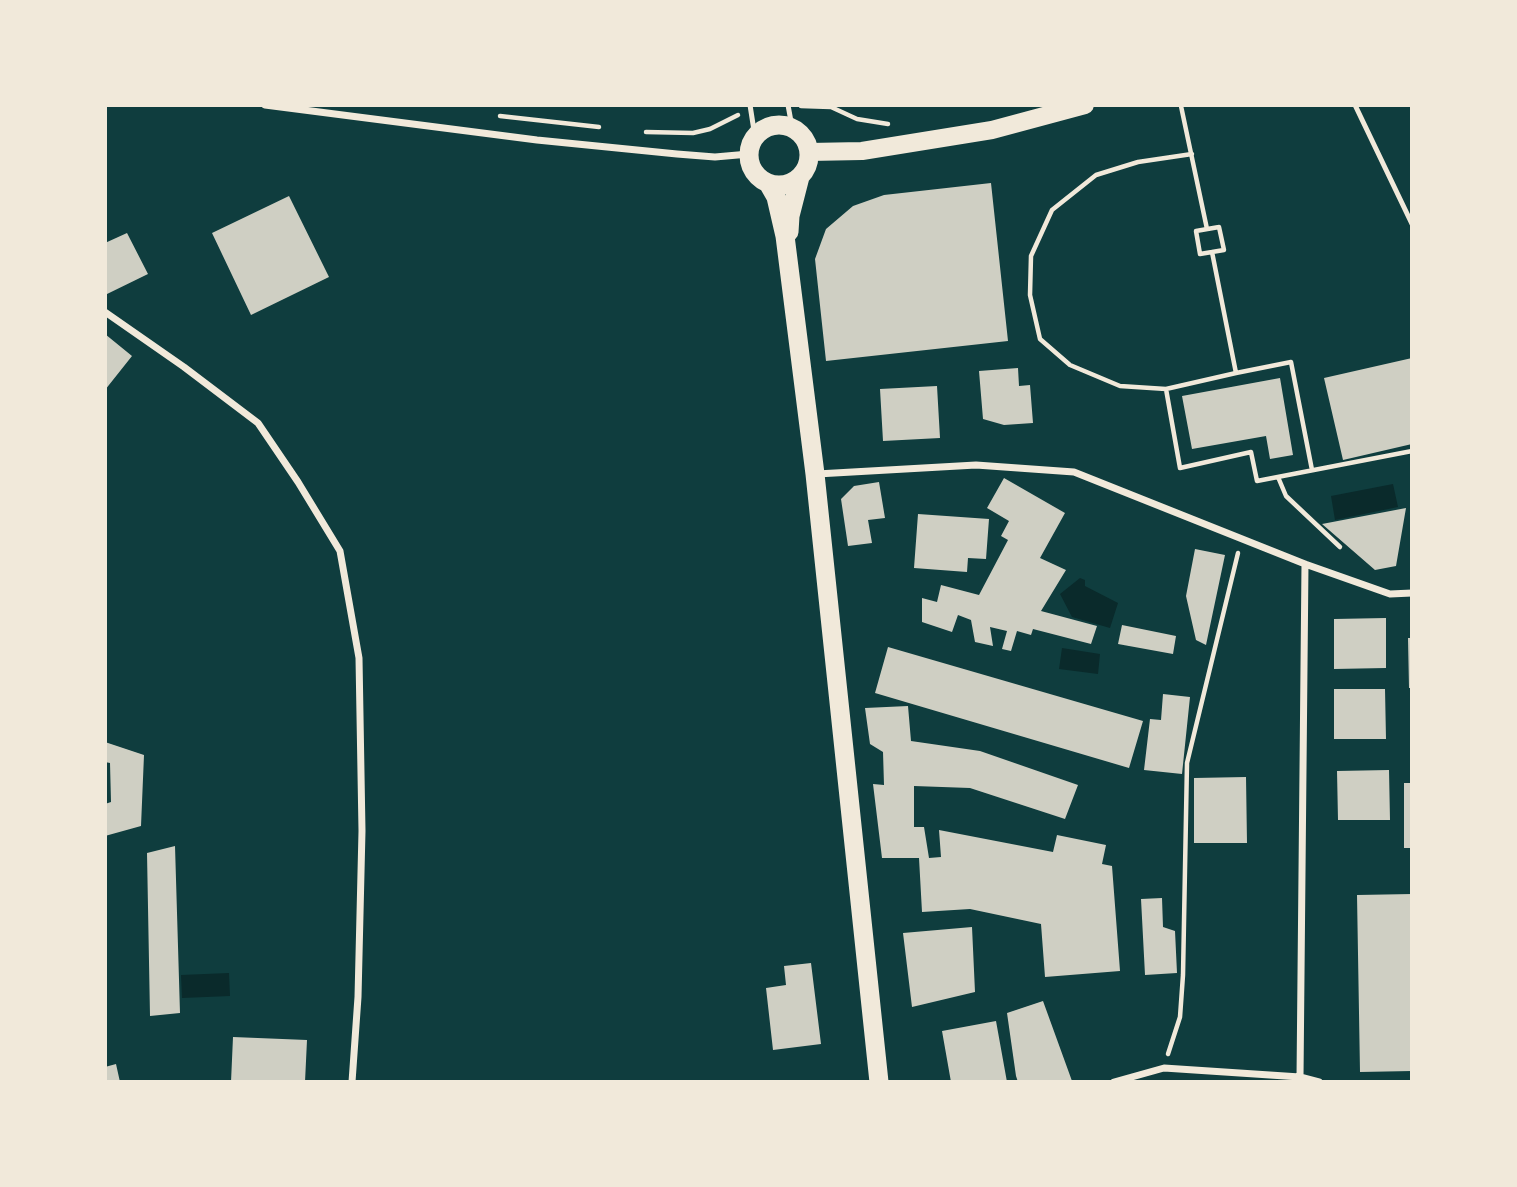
<!DOCTYPE html>
<style>
body{margin:0}
#map{position:relative;width:1517px;height:1187px;overflow:hidden;background:#0f3d3e;font-family:Quicksand,sans-serif}
canvas{display:block}
.frame{position:absolute;inset:0;border:107px solid #f1e9da;pointer-events:none}
</style>
<div id="map">
<canvas width="1517" height="1187"></canvas>
<div class="frame"></div>
</div>
<script>
const ctx = document.querySelector('canvas').getContext('2d');
ctx.lineJoin = 'round';
function paint(path, color) {
  ctx.fillStyle = color;
  ctx.fill(path, 'evenodd');
}
function poly(rows) {
  const path = new Path2D();
  for (const r of rows) {
    if (r.length === 3) {
      path.moveTo(r[0] + r[2], r[1]);
      path.arc(r[0], r[1], r[2], 0, 2 * Math.PI);
      continue;
    }
    path.moveTo(r[0], r[1]);
    for (let i = 2; i < r.length; i += 2) path.lineTo(r[i], r[i + 1]);
  }
  return path;
}
function strokePath(path, color, width, dash) {
  ctx.strokeStyle = color;
  ctx.lineWidth = width;
  ctx.lineCap = dash ? 'butt' : 'round';
  ctx.setLineDash(dash || []);
  ctx.stroke(path);
}
paint(poly([
 [1393,484,1398,507,1335,520,1331,496],
 [1080,578,1085,580,1085,586,1118,603,1110,628,1072,617,1060,594],
 [1062,648,1100,654,1098,674,1059,669],
 [229,973,230,996,182,998,181,975]
]), '#0a2a2b');
paint(poly([
 [991,183,1008,341,826,361,815,259,826,229,853,206,884,195],
 [289,196,329,277,251,315,212,233],
 [127,233,148,274,105,295,105,243],
 [105,334,132,356,105,390],
 [1412,358,1412,444,1343,460,1324,378],
 [1018,368,1019,386,1030,385,1033,423,1004,425,983,419,979,371],
 [1280,378,1293,455,1270,459,1266,436,1192,449,1182,396],
 [937,386,940,438,883,441,880,389],
 [1004,478,1065,513,1040,558,1066,570,1041,611,1097,626,1091,644,1033,629,1031,635,1017,631,1011,651,1002,649,1007,631,990,627,993,646,975,642,971,620,958,615,952,632,922,622,922,598,937,602,941,585,979,595,1008,540,1001,536,1009,521,987,508],
 [879,482,885,518,868,520,872,543,848,546,841,499,854,486],
 [1406,508,1396,566,1375,570,1322,524],
 [918,514,989,519,986,559,968,558,967,572,914,568],
 [1195,549,1225,555,1206,645,1196,640,1186,596],
 [1386,618,1386,668,1334,669,1334,619],
 [1122,625,1176,636,1173,654,1118,644],
 [1408,638,1412,638,1412,688,1409,688],
 [888,647,1143,721,1129,768,875,693],
 [1334,689,1385,689,1386,739,1334,739],
 [1163,694,1190,697,1182,774,1144,770,1150,719,1161,720],
 [908,706,911,741,980,751,1078,785,1065,819,970,788,914,786,914,827,924,827,929,858,941,857,939,830,1053,852,1057,835,1106,845,1102,864,1112,866,1120,971,1045,977,1041,924,970,909,922,912,919,858,882,858,873,784,884,785,883,752,870,744,865,708],
 [105,742,144,755,141,826,105,836,105,804,111,802,110,763,105,762],
 [1389,770,1390,820,1338,820,1337,771],
 [1246,777,1247,843,1194,843,1194,778],
 [1404,783,1412,783,1412,848,1404,848],
 [175,846,180,1013,150,1016,147,853],
 [1412,894,1412,1071,1360,1072,1357,895],
 [1162,898,1163,927,1175,931,1177,973,1145,975,1141,899],
 [972,927,975,992,912,1007,903,933],
 [811,963,821,1044,773,1050,766,988,786,985,784,966],
 [1043,1001,1072,1081,1070,1082,1018,1082,1016,1076,1007,1013],
 [996,1021,1007,1082,951,1082,942,1031],
 [233,1037,307,1040,305,1082,231,1082],
 [116,1064,120,1082,105,1082,105,1067]
]), '#cfcfc3');
strokePath(poly([
 [801,106,831,107,857,119,888,124],
 [1181,106,1207,229],
 [500,116,599,127],
 [646,132,693,133,710,129,738,115],
 [1219,227,1224,250,1200,254,1196,231,1219,227],
 [1212,252,1236,373,1166,389,1180,468,1251,452,1257,481,1412,451],
 [1236,373,1291,362,1312,470],
 [1166,389,1120,386,1070,365,1040,339,1030,295,1031,256,1052,210,1096,175,1138,162,1192,154],
 [1278,477,1286,496,1340,547],
 [1168,1054,1180,1017,1183,975,1187,763,1238,553]
]), '#f1e9da', 4.5);
strokePath(poly([
 [750,105,755,137],
 [788,105,792,127],
 [1355,105,1412,224]
]), '#f1e9da', 5);
strokePath(poly([
 [265,105,537,140,677,154,715,157,749,154],
 [105,312,184,367,258,423,298,482,340,551,359,658,362,831,358,997,352,1082],
 [817,474,976,465,1074,472,1305,564,1390,594,1412,593],
 [1300,1077,1305,564],
 [1114,1082,1164,1068,1300,1077,1319,1082]
]), '#f1e9da', 7);
strokePath(poly([
 [809,152,862,151,992,130,1085,105]
]), '#f1e9da', 18);
strokePath(poly([
 [779,155,30],
 [768,183,776,197,785,236,815,474,879,1082],
 [789,232,790,216,800,177]
]), '#f1e9da', 19);
</script>
